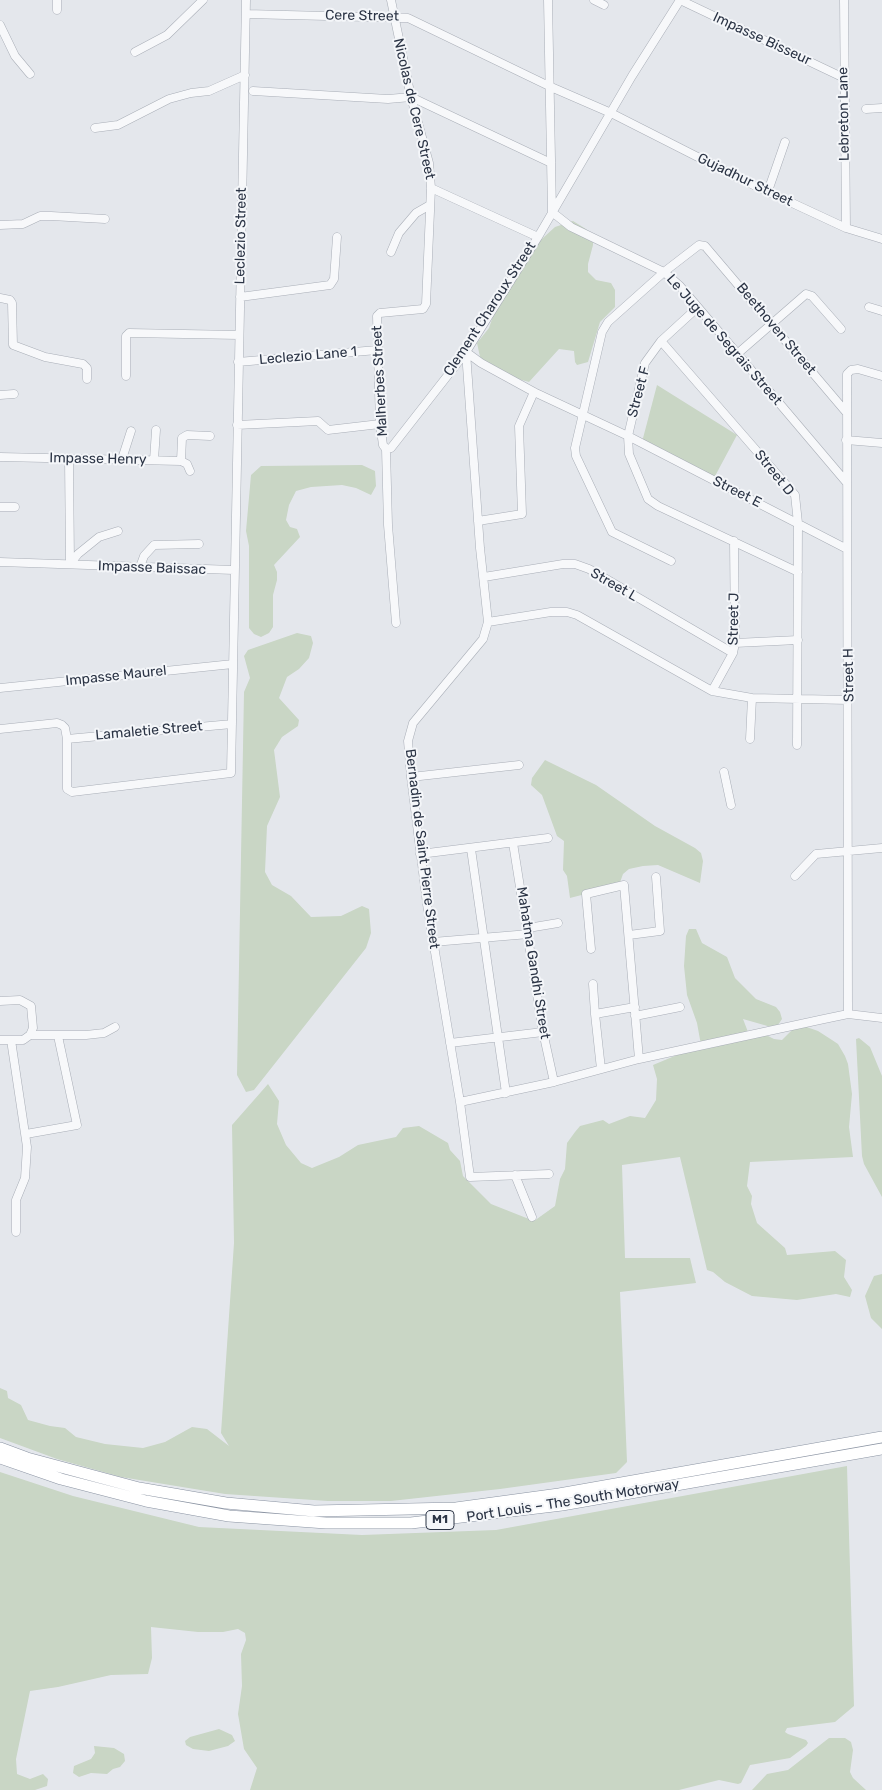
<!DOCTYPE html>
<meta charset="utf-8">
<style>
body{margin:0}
canvas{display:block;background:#e4e7ec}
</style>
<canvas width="882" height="1790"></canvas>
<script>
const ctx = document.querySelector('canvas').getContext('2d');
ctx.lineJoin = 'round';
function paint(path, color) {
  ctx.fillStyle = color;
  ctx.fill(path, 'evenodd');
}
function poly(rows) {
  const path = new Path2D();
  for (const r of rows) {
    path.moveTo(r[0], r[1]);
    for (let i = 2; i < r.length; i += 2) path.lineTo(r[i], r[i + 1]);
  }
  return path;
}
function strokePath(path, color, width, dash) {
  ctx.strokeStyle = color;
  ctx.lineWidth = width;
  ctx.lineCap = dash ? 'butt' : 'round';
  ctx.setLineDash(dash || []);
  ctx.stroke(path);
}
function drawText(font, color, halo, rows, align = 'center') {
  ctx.font = font + ' Rubik,sans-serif';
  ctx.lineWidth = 4;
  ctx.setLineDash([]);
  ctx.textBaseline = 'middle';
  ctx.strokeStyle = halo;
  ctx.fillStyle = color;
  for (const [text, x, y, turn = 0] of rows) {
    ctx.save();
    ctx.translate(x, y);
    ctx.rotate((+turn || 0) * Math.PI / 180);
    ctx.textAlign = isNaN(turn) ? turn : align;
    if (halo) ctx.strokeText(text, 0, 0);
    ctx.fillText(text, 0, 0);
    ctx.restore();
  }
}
paint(poly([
 [573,221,586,229,593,238,593,245,588,264,588,272,596,280,611,283,615,290,615,307,600,322,588,362,577,365,575,362,574,351,559,349,529,382,511,377,485,363,480,357,477,343,489,328,493,316,493,305,532,248,555,227],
 [657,385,737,435,714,478,642,442],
 [362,465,375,471,376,486,371,495,356,488,342,485,311,487,296,491,289,505,286,520,290,527,297,529,300,537,274,565,277,572,277,580,273,595,273,627,269,633,261,637,254,634,249,628,249,546,246,531,251,475,261,466],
 [297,633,311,636,313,643,309,658,299,669,287,677,279,698,299,720,298,726,282,737,274,750,280,797,267,826,265,872,272,885,291,896,311,917,341,916,362,906,369,909,371,933,366,948,254,1090,246,1092,237,1075,244,692,250,678,244,656,248,650],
 [545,760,596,785,655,826,695,848,701,853,703,861,700,883,658,865,643,866,629,869,623,874,618,888,611,893,597,891,570,898,567,876,563,870,564,841,557,836,542,795,531,785,532,778],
 [689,929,696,929,702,943,727,957,735,978,756,999,776,1007,780,1012,782,1019,778,1025,771,1027,743,1019,748,1032,762,1033,774,1039,782,1040,798,1024,818,1031,832,1040,838,1044,845,1056,848,1064,852,1094,849,1127,853,1157,750,1162,747,1186,752,1196,751,1204,757,1223,785,1248,787,1255,835,1251,846,1260,844,1277,852,1290,850,1297,836,1294,797,1300,752,1296,725,1282,713,1272,707,1270,680,1157,622,1165,625,1258,690,1258,696,1283,620,1292,627,1462,616,1473,500,1489,391,1501,328,1501,225,1494,121,1477,57,1459,0,1438,0,1388,7,1391,8,1398,21,1405,28,1420,50,1426,65,1428,76,1437,105,1444,143,1448,165,1442,192,1427,207,1429,229,1446,221,1433,234,1243,232,1125,268,1084,279,1101,277,1124,286,1145,301,1163,312,1168,339,1157,358,1145,396,1137,403,1128,419,1126,448,1143,450,1150,460,1161,463,1176,491,1204,534,1221,555,1206,560,1179,565,1169,567,1143,575,1132,580,1126,603,1120,609,1124,630,1116,645,1118,656,1100,657,1079,653,1065,701,1045,697,1023,687,995,684,966,686,936],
 [859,1038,870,1047,882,1076,882,1205,882,1197,864,1164,862,1156,856,1039],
 [882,1274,882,1329,871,1318,865,1296,874,1276],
 [847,1466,854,1706,835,1722,787,1728,785,1732,788,1734,806,1740,808,1743,806,1746,790,1758,750,1765,741,1783,738,1784,719,1780,679,1790,250,1790,257,1768,244,1749,238,1714,242,1686,241,1654,246,1640,245,1633,238,1629,223,1632,198,1632,151,1627,152,1658,148,1674,111,1675,58,1687,30,1691,16,1759,17,1774,30,1779,43,1774,48,1779,47,1786,35,1790,0,1790,0,1472,73,1496,199,1527,362,1535,496,1530],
 [219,1729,232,1735,235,1741,228,1746,209,1751,193,1749,186,1745,185,1741,190,1737],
 [829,1738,845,1738,851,1742,853,1750,850,1772,853,1778,866,1790,752,1790,767,1774,788,1770],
 [94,1746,114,1748,124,1754,125,1761,120,1767,113,1769,107,1774,91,1773,79,1777,73,1773,74,1766,91,1759,95,1753]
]), '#c9d6c5');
const minor = poly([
 [57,0,57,10],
 [391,0,411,97,429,163,431,188,426,304,423,309,380,313,377,316,380,424,383,445,386,449,388,525,396,623],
 [548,0,552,212,571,227,664,272,680,286,847,483],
 [594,0,604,5],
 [680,0,844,78],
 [844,0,846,228],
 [246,14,408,18,551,87,611,113,747,182,846,228,882,239],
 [0,25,15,56,30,74],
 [135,52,167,35,203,0],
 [253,91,388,99,411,97,551,163],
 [866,109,882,108],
 [95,128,118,125,169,99,191,93,209,91,245,75],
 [431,188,538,237],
 [768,191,785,142],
 [0,225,23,224,40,216,51,216,105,219],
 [391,252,399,233,416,213,430,205],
 [240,297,330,285,334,279,337,237],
 [0,298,10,300,12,303,13,345,45,357,83,364,87,368,87,379],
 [869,307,882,311],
 [697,308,661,341,645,363,628,436,629,454,648,499,658,506,798,572],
 [661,341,795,495,798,523,797,745],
 [466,352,480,548,488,622,483,639,413,723,408,741,411,777,427,904,460,1102,470,1177,549,1174],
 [466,352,481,363,534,392,628,436,847,549],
 [736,355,806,294,812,296,841,329],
 [238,362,377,350],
 [126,376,126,336,129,333,239,335],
 [0,395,14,394],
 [237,425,318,421,328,430,380,424],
 [846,440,882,443],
 [386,449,391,448,466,352,538,237,632,76,680,0],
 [0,457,181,461,187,464,190,471],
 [69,458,70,564],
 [122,459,131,431],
 [154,460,156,430],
 [181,461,182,438,187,435,210,436],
 [0,507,15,507],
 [478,521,522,514,519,426,534,392],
 [671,561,612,532,576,456,575,448,602,332,608,322,664,272,699,245,705,246,846,412],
 [0,562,234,570],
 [70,564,78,554,99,537,118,531],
 [140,567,144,556,154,545,199,544],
 [484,577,563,564,575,564,589,569,733,653],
 [488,622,551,612,567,612,577,615,712,691,752,698,849,700],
 [735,643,798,640],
 [0,688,233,664],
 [712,691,733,653,735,643,734,541],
 [0,729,57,723,62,725,65,728,67,739,67,789,72,792,231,773,246,0],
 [67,739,232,724],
 [750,739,752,698],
 [724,772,731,805],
 [411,777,519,765],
 [513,843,543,1032,554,1082],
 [471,849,506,1093],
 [420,854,548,838],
 [795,876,816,854,882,848],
 [528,928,558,923],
 [629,935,660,931,656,877],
 [433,942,529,934],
 [591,949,586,894,624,885,639,1059],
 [593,984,595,1014],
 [0,1001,20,1000,31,1006,33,1028,30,1035,23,1040,0,1040],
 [848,1014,847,374,851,370,858,369,882,376],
 [635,1016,680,1007],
 [30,1035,86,1035,104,1033,115,1027],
 [11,1040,27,1147,25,1178,16,1200,16,1232],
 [450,1043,543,1032],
 [601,1069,595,1014,635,1007],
 [460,1102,554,1082,639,1059,824,1019,848,1014,882,1018],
 [26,1134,77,1125,58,1036],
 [515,1175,532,1217]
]);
const highway = poly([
 [0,1448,27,1458,139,1488,226,1503,314,1511,456,1508,559,1494,882,1437],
 [0,1458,61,1479,146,1501,229,1516,326,1523,411,1523,562,1505,882,1449]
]);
strokePath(minor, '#a9aeb7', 9);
strokePath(highway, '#8b94a3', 12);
strokePath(minor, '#f7f8fa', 8);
strokePath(highway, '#fff', 11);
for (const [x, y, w] of [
 [440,1520,28]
]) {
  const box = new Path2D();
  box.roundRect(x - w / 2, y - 9.5, w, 19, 4);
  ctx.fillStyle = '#f4f6f9';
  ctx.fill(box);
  strokePath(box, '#2b3445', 1);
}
drawText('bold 12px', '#2b3445', null, [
 ["M1",440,1520]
]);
drawText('14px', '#2b3445', '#f4f6f9', [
 ["Cere Street",362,16,1],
 ["Impasse Bisseur",762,39,25],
 ["Nicolas de Cere Street",414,109,77],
 ["Lebreton Lane",844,114,-91],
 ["Gujadhur Street",745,180,26],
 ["Leclezio Street",241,236,-89],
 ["Clement Charoux Street",490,309,-57],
 ["Beethoven Street",776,329,50],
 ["Le Juge de Segrais Street",724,340,49],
 ["Leclezio Lane 1",308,356,-5],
 ["Malherbes Street",380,381,-93],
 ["Street F",639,392,-75],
 ["Impasse Henry",98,459,1],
 ["Street D",774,473,51],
 ["Street E",737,492,27],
 ["Impasse Baissac",152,568,2],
 ["Street L",614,585,30],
 ["Street J",734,619,-89],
 ["Street H",849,675,-91],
 ["Impasse Maurel",116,676,-6],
 ["Lamaletie Street",149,731,-5],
 ["Bernadin de Saint Pierre Street",422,849,83],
 ["Mahatma Gandhi Street",533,963,81],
 ["Port Louis – The South Motorway",573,1501,-9]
]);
</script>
